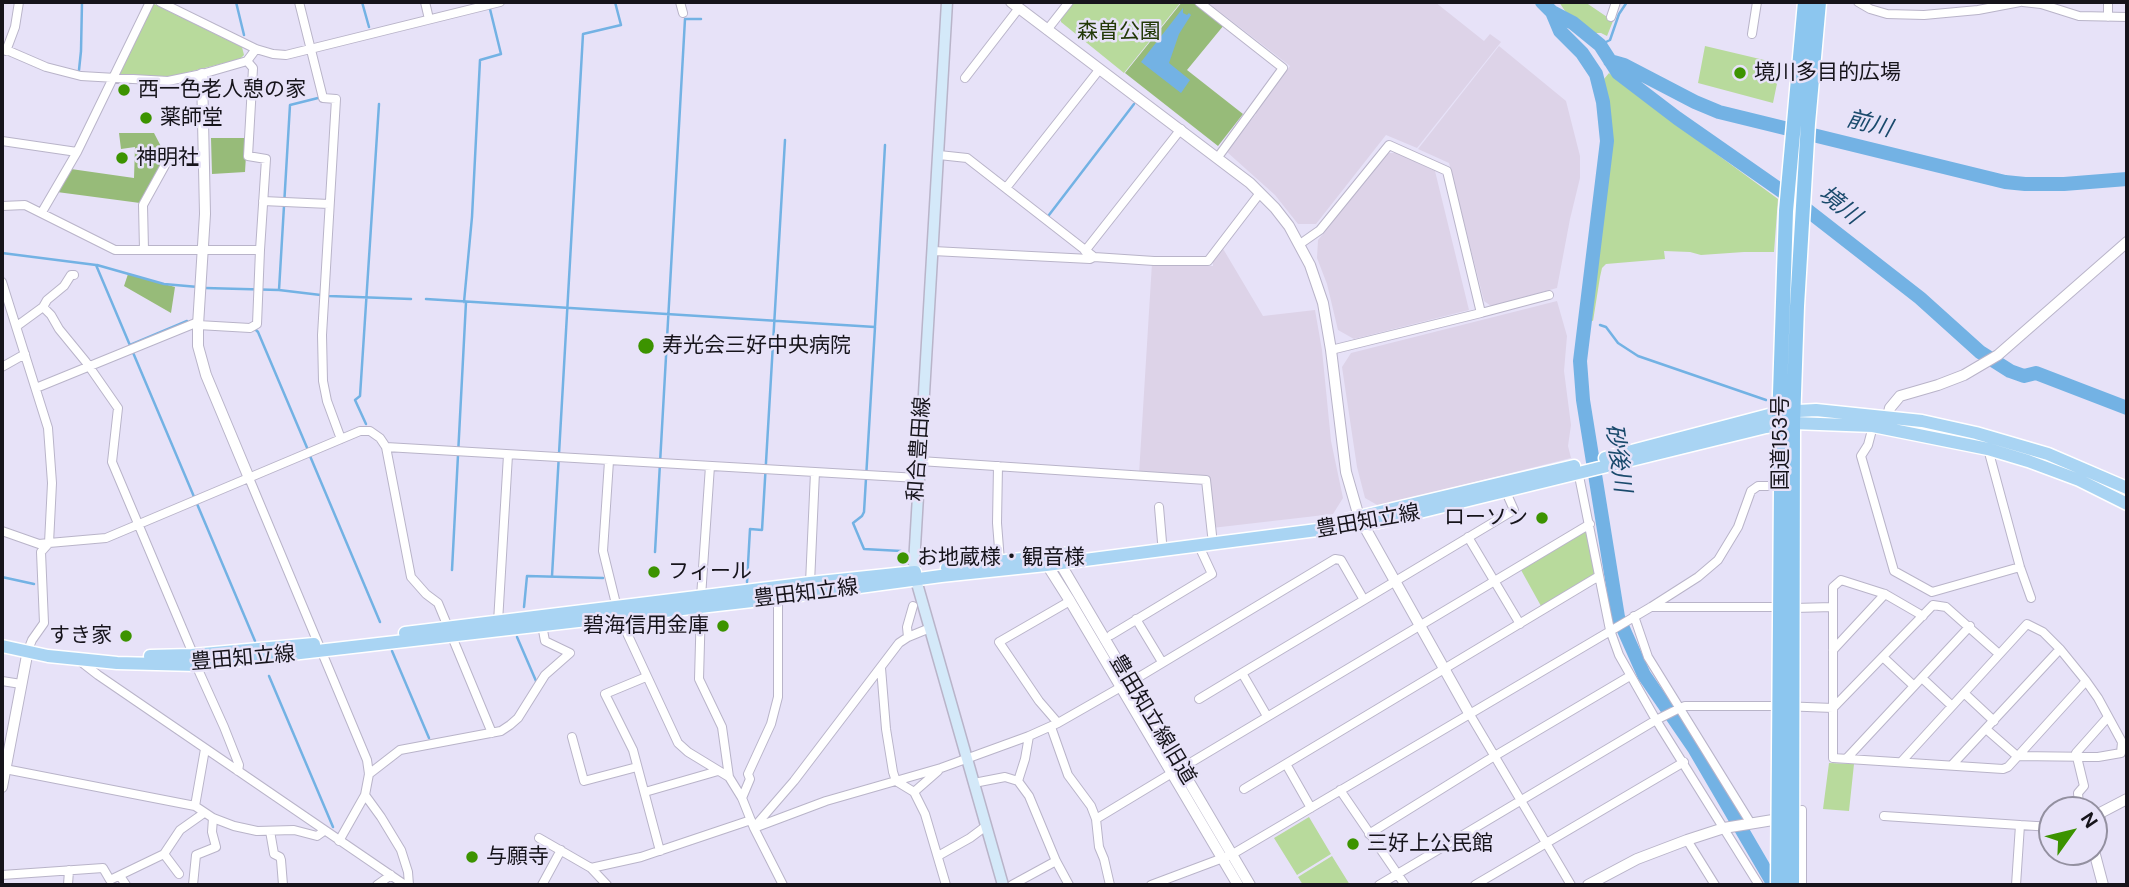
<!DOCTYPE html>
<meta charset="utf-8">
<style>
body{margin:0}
#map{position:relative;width:2129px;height:887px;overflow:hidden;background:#e7e2f8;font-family:"DM Sans",sans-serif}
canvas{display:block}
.frame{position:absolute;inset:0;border:4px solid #16141b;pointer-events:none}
.north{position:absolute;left:2038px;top:796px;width:70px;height:70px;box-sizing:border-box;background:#e7e2f8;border:2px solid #9390a0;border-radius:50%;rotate:56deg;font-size:19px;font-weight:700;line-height:28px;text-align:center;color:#16141b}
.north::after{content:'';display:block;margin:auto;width:24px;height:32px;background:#3c9300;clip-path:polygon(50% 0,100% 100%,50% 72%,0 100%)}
</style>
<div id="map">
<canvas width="2129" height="887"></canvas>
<div class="frame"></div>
<div class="north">N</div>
</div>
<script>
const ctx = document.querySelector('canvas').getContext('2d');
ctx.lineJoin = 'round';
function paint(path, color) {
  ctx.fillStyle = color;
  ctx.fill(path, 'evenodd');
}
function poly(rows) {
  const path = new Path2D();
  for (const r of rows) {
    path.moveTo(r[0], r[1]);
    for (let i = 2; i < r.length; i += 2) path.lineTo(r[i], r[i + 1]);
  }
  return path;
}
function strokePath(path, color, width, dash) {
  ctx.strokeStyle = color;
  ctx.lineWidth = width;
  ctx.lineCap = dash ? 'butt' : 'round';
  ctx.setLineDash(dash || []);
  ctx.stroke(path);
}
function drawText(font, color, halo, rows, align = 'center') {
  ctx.font = font + ' "DM Sans","Noto Sans JP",sans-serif';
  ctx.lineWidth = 5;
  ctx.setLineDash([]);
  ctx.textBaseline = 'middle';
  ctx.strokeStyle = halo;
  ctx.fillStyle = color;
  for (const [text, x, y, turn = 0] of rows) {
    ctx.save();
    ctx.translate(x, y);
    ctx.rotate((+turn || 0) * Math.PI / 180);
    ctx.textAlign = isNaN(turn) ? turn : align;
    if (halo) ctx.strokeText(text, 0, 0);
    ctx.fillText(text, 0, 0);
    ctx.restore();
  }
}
paint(poly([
 [1207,2,1435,2,1484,41,1490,34,1501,42,1417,148,1386,135,1316,224,1298,224,1275,195,1227,152,1256,114,1254,112,1290,66],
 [1499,46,1566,101,1580,156,1580,178,1570,219,1557,288,1491,306,1484,301,1449,163,1418,149],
 [1389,153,1397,153,1435,171,1469,310,1354,339,1338,330,1327,284,1317,258,1318,240,1384,156],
 [1222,247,1263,316,1315,310,1322,350,1331,441,1343,498,1333,514,1212,528,1208,479,1139,474,1152,263,1213,266,1213,259],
 [1557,301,1567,336,1564,371,1571,425,1568,446,1571,458,1379,506,1365,498,1357,467,1342,367,1351,353]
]), '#ddd3e8');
paint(poly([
 [1074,2,1181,2,1124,73,1061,22,1061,18],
 [1559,2,1585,2,1613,21,1607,36,1601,33,1595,33,1565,11],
 [152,3,242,47,244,55,240,59,169,77,117,76],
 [1705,46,1781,64,1773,103,1698,83],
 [1609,73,1677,125,1778,199,1774,252,1744,252,1701,255,1690,252,1664,251,1665,259,1606,264,1602,268,1600,277,1593,321,1589,320,1612,128,1604,79],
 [1587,530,1595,576,1541,606,1521,570],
 [1829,763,1854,764,1849,811,1823,809],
 [1309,817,1331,854,1297,875,1274,838],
 [1332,856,1350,885,1303,885,1298,877]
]), '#b8da9c');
paint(poly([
 [1182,2,1196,2,1224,25,1187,70,1243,114,1218,146,1125,73],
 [119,133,154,133,166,156,140,203,57,192,71,169,134,178,135,147,121,149],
 [211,138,247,138,245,172,212,174],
 [128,274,175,287,171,313,124,286]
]), '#97bb79');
paint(poly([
 [1183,8,1183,13,1187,15,1189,13,1191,15,1179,34,1169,63,1190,80,1181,93,1141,62]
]), '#73b2e4');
strokePath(poly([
 [236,2,244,35],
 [362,2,369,27],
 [1600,45,1610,40,1619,14,1627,2],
 [79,70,81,51,82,2],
 [1049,215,1134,104],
 [2,253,96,265,255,641],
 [97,265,164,284,198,287],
 [205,288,279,290,329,296,411,299],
 [279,290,290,105,318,98],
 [426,299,875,327,864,512,862,516,853,523,864,549,901,551,907,554],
 [464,302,472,217,480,60,501,54,489,5],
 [1600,325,1606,327,1618,343,1638,356,1766,400],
 [875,326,885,145],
 [254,328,258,332,308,450],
 [130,345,187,321],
 [366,424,355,400,360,396,379,104],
 [310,456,380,622],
 [655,552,685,19,701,19],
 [452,570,466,302],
 [552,576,583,34,621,25,615,2],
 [2,577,34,584],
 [747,582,750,529,762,530,785,140],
 [524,607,527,576,603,578],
 [517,637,536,681],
 [392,651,429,738],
 [269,676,333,827]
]), '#73b2e4', 2.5);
strokePath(poly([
 [1542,2,1552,12,1573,23,1600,45,1618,73,1677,118,1793,199,1920,298,1980,352,2010,371,2024,376,2036,373,2127,408],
 [1552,12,1560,31,1582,53,1596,74,1603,102,1607,141,1580,361,1583,400,1618,617,1644,675,1694,748,1774,885],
 [1610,61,1624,65,1695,102,1719,112,2005,182,2025,184,2064,184,2127,179]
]), '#73b2e4', 14);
const minor = poly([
 [160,2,256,49,273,54,286,55,500,2],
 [299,2,323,98,336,99,322,335,323,381,327,401,341,439],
 [425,2,429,19],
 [680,2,683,13],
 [1199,2,1283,68,1218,157],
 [1858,2,1870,9,1887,14,1924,15,1978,10,2020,2],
 [2023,2,2041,4,2079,16,2127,17],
 [1611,17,1616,2],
 [2108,17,2108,2],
 [1047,30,1069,2],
 [1752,34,1757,2],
 [2,48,46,67,81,76,168,81,202,74,247,61,256,49],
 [6,51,15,27,19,2],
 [965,78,1019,8],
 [2,141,77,152],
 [939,155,967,158,1094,257,1154,261,1208,261,1260,193],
 [1006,188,1099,70],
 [263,201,329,204],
 [2,206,25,205,115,250,260,250],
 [42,212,77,152,150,2],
 [1300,244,1320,230,1389,145,1447,171,1481,313,1331,350],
 [144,250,143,205,169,158,204,158],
 [933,251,1090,259,1094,257],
 [1085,251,1181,129],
 [2,282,48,428,52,483,49,543,106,538,341,439,360,431,370,431,380,438,386,447,411,577,426,594,438,603,492,733],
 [43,307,47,300,64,286,71,275,74,275],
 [1481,313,1549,295],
 [198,325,250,328,257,324,260,250,266,159,248,156,253,68,247,61],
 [17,326,43,307,51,315,59,329,86,362,118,408,112,462,191,649,196,665,224,727,239,765,238,771],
 [2,367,25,354],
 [36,388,198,322],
 [1873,426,1868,445,1861,456,1894,571,1932,592,2020,567],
 [386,447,918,478],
 [1988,449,2020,567,2031,598],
 [609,461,603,551,619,616,678,743,688,752,729,777],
 [920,461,1206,480,1212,535],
 [998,466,997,523,1000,561],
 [1578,471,1610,630,1619,655,1656,720,1759,885],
 [249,478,367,760,369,774,365,795,339,841],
 [1159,507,1162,542],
 [2,531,39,544,49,543,41,552,44,623,32,640,28,650],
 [1468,537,1520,624],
 [810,583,815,472],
 [701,597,710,466],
 [701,606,699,679,722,727,729,777,742,798,754,828,783,885],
 [1651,607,1780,607],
 [1794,608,1833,607],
 [1634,616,1648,657,1750,822],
 [1923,616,1885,594,1841,580,1833,587,1833,758,2003,769,2008,767,2086,681],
 [1136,619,1162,662],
 [498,622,508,455],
 [1111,635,1212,574,1199,546],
 [908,637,930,628],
 [1833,650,1885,594],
 [1884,658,1914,686],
 [80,661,98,675,405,885],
 [881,668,886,729,893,772,896,781,914,792,925,814,946,885],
 [646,677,605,694,633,750,660,851],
 [1922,678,1952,706],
 [2,681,21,684],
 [1129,683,1335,559,1341,560,1364,600,1514,510,1506,492],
 [1964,693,1994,721],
 [1199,699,1242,673],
 [1469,713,1571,885],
 [1267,716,1242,673,1364,600],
 [1058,723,1039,701,999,642,1070,601],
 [1051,727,1068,775,1091,806,1096,819,1172,773],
 [1029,736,1025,759,1018,781,1029,796,1056,861,1069,885],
 [572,737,584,781,637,767],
 [1847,758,1970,626],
 [1902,761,2027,624,2043,632,2060,649,2086,681,2098,698,2122,742,2121,753,2098,757,2017,756,1986,729],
 [1286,764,1311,808],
 [1952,765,2060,649],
 [5,769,195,806,213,818,234,826,257,831,294,830,317,836,324,831],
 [1180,769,1590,524],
 [369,774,400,750,501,731,510,725,518,718,545,675,570,653,545,641,542,625],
 [974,783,1005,777,1018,781],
 [1244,789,1599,576],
 [1340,790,1405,885],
 [645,792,718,771],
 [914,792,938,771],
 [365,795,381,817,401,850,408,872,409,885],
 [742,798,750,779,748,774,771,724,778,697,778,598],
 [195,806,205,749],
 [1802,810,1802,885],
 [2082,810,2079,804,2078,793,2084,786,2076,753,2108,717],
 [1884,816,2020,825,2016,885],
 [1096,819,1099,847,1104,859,1110,885],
 [756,825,794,781,899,643,908,637,907,627,913,606],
 [2020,825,2052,827],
 [754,828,826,801,941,768,1029,736,1058,723,1121,687],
 [270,831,274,854,280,857,281,860,283,885],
 [1369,834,1488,760,1630,676],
 [539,838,591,868],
 [1687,840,1715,885],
 [164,854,179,874],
 [938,856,970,838,986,826],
 [2,875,103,868,110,880,164,854,180,830,204,813],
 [120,876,126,885],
 [68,885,69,870],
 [193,885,196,855,216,847,212,832,213,818],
 [377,885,391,875],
 [542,885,561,850],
 [607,885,591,868,641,857,751,820],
 [1012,885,1056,861],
 [1151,885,1231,855,1651,607,1698,577,1718,560,1738,527,1751,491,1758,486,1781,486],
 [1379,885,1656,720,1680,708,1685,706,1781,706,1833,708,1933,605,1946,607,1999,654],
 [1475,885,1684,762]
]);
const tertiary = poly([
 [1011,2,1250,183,1275,208,1289,226,1310,265,1323,303,1331,350,1346,472,1359,517,1469,713],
 [202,74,205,214,198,325,198,346,206,375,249,478],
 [1888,416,1890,408,1900,396,1938,385,1964,375,1998,355,2127,242],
 [1057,558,1250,885],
 [1044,560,1070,601,1238,885],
 [2,787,28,650],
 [2094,824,2102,812,2127,799],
 [2094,851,2103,885],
 [1588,885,1637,859,1687,840,1724,828,1779,819]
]);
const secondary = poly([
 [947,2,914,564,916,580,1003,885]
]);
const primary = poly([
 [1605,458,1780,412,1816,410,1922,421,1976,433,2048,454,2127,488],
 [1346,520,1574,466],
 [947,568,1071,553],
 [405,633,810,583,915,572],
 [2,646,48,656,78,659,117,663,196,665,778,598,941,576,1046,565,1379,522,1766,427,1793,423,1873,426,1988,449,2028,461,2079,480,2127,504],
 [150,656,192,655,314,644]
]);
const trunk = poly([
 [1778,885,1781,486,1779,424,1786,211,1805,2],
 [1792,885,1793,423,1797,306,1808,123,1819,2]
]);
strokePath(minor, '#b9b4c9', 10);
strokePath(tertiary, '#b9b4c9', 12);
strokePath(secondary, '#b9b4c9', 13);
strokePath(primary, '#fff', 15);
strokePath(trunk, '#fff', 17);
strokePath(minor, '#fff', 8);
strokePath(tertiary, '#fff', 10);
strokePath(secondary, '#d4e9f9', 10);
strokePath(primary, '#a9d4f3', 12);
strokePath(trunk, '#8cc6ef', 14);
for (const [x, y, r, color] of [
 [1740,73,7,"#3c9300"],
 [124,90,7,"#3c9300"],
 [146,118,7,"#3c9300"],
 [122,158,7,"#3c9300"],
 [646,346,9,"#3c9300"],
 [1542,518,7,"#3c9300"],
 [903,558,7,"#3c9300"],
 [654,572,7,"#3c9300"],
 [723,626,7,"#3c9300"],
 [126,636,7,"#3c9300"],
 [1353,844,7,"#3c9300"],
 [472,857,7,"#3c9300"]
]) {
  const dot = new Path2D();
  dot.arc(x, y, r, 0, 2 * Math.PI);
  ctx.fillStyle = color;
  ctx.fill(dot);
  strokePath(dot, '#e7e2f8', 2.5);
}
drawText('21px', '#233908', '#e7e2f8', [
 ["森曽公園",1119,32]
]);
drawText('21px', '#16141b', '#e7e2f8', [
 ["境川多目的広場",1754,73],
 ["西一色老人憩の家",138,90],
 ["薬師堂",160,118],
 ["神明社",136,158],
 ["寿光会三好中央病院",662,346],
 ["ローソン",1528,518,"right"],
 ["お地蔵様・観音様",917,558],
 ["フィール",668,572],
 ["碧海信用金庫",709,626,"right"],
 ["すき家",112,636,"right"],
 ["三好上公民館",1367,844],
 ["与願寺",486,857]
], 'left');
drawText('21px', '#16141b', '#e7e2f8', [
 ["国道153号",1781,443,-90],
 ["和合豊田線",920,449,-86],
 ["豊田知立線",1368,522,-10],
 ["豊田知立線",806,594,-7],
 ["豊田知立線",243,659,-5],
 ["豊田知立線旧道",1152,720,59]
]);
drawText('italic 23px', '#1a4a6c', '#e7e2f8', [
 ["前川",1869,125,14],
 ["境川",1839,206,38],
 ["砂後川",1617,458,82]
]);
</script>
